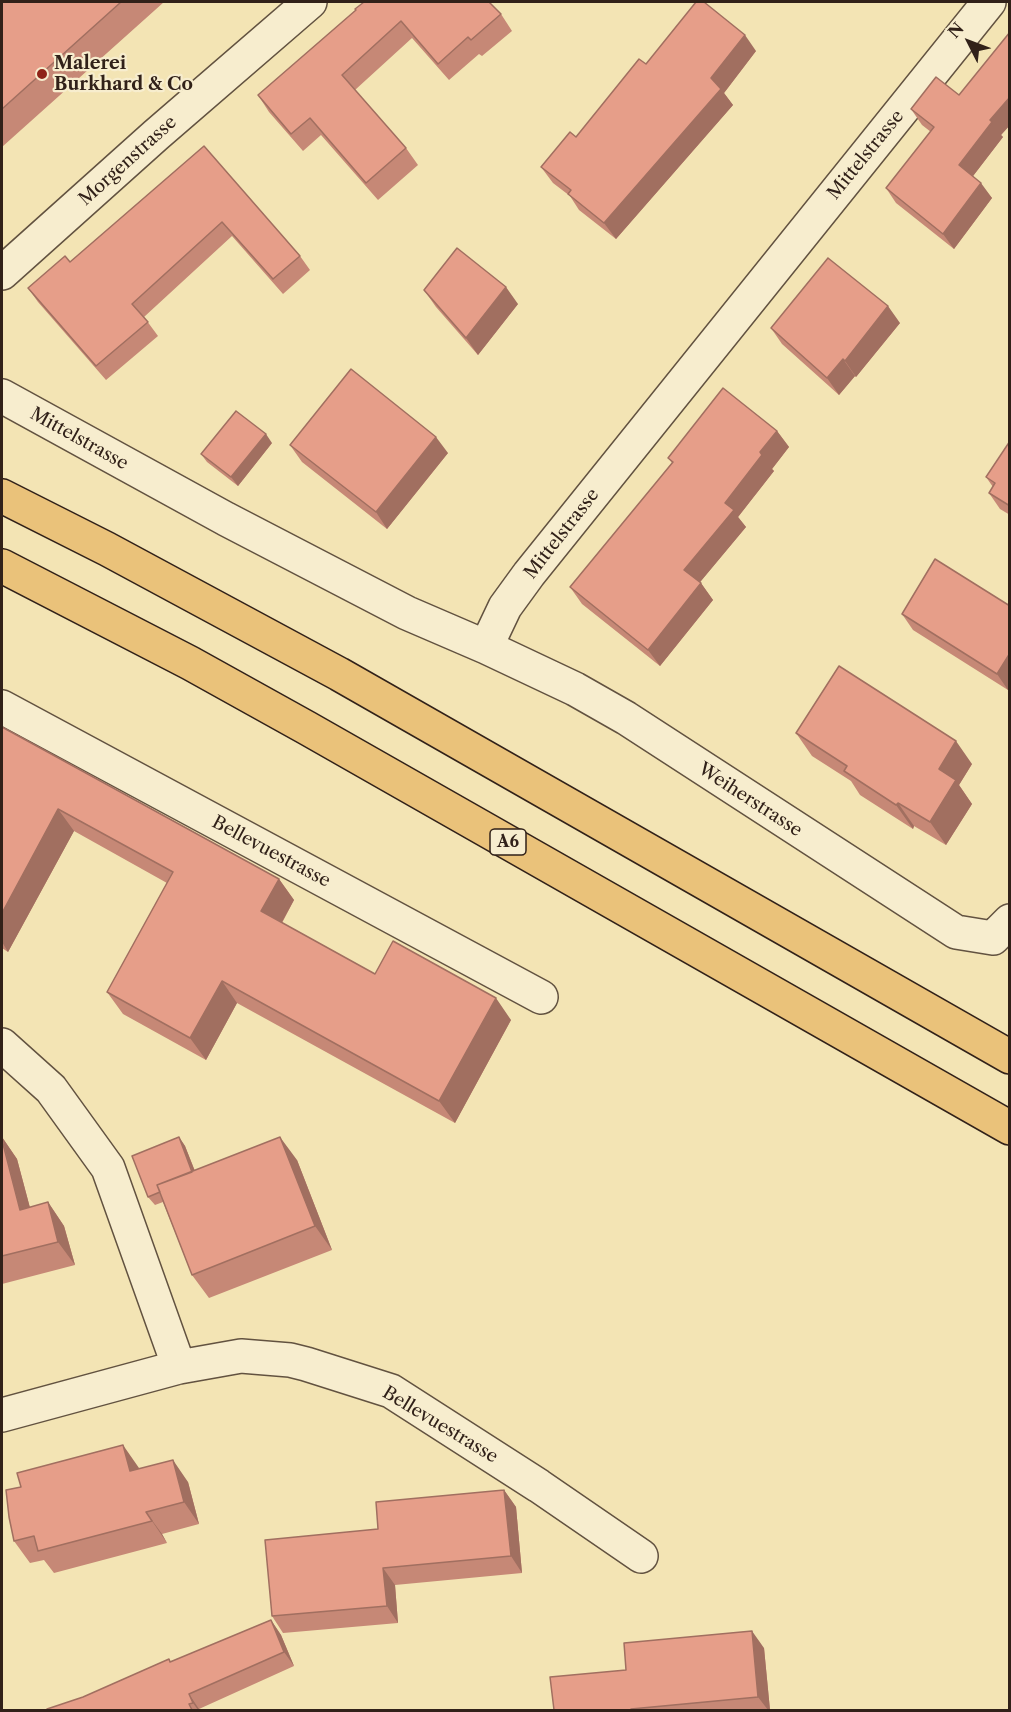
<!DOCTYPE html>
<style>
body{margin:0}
#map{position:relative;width:1011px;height:1712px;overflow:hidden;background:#f3e4b4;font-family:"Libre Caslon Text",serif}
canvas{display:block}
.frame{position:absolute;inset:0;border:3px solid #312119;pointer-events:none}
.north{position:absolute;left:939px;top:12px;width:60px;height:60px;-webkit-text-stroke:4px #f7edce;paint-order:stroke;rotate:312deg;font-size:16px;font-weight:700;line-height:24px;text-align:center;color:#312119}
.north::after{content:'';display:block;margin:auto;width:21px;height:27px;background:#312119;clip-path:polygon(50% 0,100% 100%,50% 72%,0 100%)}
</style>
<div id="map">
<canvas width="1011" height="1712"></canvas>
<div class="frame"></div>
<div class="north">N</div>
</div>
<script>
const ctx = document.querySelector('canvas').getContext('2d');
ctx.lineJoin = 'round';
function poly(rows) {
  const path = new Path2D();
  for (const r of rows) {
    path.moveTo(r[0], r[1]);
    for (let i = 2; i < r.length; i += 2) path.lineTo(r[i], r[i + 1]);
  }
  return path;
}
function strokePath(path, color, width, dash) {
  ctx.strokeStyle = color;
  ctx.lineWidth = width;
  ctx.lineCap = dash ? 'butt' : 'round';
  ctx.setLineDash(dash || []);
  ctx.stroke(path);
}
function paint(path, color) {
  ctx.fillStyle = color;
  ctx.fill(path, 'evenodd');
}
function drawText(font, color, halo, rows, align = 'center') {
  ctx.font = font + ' "Libre Caslon Text",serif';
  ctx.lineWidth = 4.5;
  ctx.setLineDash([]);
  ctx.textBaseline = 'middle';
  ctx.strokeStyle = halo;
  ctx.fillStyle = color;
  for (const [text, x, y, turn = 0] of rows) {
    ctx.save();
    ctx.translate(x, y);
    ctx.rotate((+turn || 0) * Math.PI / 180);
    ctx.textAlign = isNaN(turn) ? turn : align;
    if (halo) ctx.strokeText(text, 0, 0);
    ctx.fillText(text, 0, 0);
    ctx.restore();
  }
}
const minor = poly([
 [2,273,156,135,310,2],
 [2,396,226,519,407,613,486,647,505,607,529,574,989,2],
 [486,647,575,689,626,718,956,932,993,938,1010,921],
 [2,707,541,997],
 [2,1045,51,1089,108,1168,179,1367],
 [2,1415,179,1367,241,1356,290,1360,306,1364,391,1391,539,1486,641,1556]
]);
const motorway = poly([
 [2,496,107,549,339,674,1010,1057],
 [2,566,190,663,307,728,1010,1128]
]);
strokePath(minor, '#625240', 36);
strokePath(motorway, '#312119', 36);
strokePath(minor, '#f7edce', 33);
strokePath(motorway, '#eac27a', 33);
paint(poly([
 [2,2,164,2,2,147],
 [356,10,501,14,512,31,482,56,479,54,449,80,412,38,355,90,406,148,418,165,378,200,321,135,303,151,269,112,258,95],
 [1010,32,1010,125,1001,135,1003,137,973,176,992,198,954,249,896,203,886,188,931,132,922,125,911,109,959,95],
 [756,51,724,93,733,105,616,239,579,210,570,196,553,183,541,167,576,137,646,64],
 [204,146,300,256,310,270,283,294,232,236,144,317,158,336,106,380,38,302,28,288,70,262],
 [424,290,518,304,478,355,436,307],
 [900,323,856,377,855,376,839,395,782,344,771,328],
 [777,431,789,447,772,469,774,471,738,517,746,527,700,582,713,600,660,666,582,604,570,587,672,463,668,458],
 [1010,441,1010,515,1000,509,989,493,993,487,986,477],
 [272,443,238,486,207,462,201,454],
 [290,445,448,453,387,529,302,462],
 [1010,606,1010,689,1008,690,913,630,902,614],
 [2,727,279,879,294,900,282,923,375,974,511,1020,455,1123,237,1003,206,1060,123,1014,107,992,167,883,74,831,8,952,2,948],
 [796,733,972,764,959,785,972,804,946,845,914,826,913,829,860,795,851,781,812,756],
 [2,1137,17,1159,30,1208,48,1202,64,1226,75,1265,2,1284],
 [179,1137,185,1146,195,1171,297,1160,332,1250,209,1298,192,1275,163,1202,155,1205,148,1197],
 [139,1468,139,1469,188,1482,199,1524,162,1534,167,1543,54,1573,44,1560,30,1563,14,1541],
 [504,1490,516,1507,522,1573,395,1585,398,1623,283,1633,272,1616,378,1529],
 [271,1620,281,1635,294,1666,199,1709,200,1710,47,1710,83,1697,169,1659,171,1662],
 [764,1648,770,1710,554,1710,626,1670]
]), '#c68876');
paint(poly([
 [745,35,756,51,724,93,733,105,616,239,604,223,711,78],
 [1010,97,1010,125,1001,135,1003,137,970,180,959,165,990,120],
 [981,183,992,198,954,249,943,234],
 [506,287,518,304,478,355,466,338],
 [888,306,900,323,856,377,845,361],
 [843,359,855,376,839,395,827,378],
 [777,431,789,447,772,469,774,471,738,517,746,527,696,587,684,570,725,503,760,452],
 [266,434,272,443,238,486,231,477],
 [436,437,448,453,387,529,376,512],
 [701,583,713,600,660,666,648,650],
 [1010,653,1010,689,1008,690,997,674],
 [956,741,972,764,959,785,972,804,946,845,930,822,939,769],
 [898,803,914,826,913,829,896,805],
 [58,809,74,831,8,952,2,942,2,913],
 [279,879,294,900,276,933,261,911],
 [222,981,237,1003,206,1060,190,1038],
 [496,998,511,1020,455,1123,439,1101],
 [2,1137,17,1159,37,1234,20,1210],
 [179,1137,185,1146,201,1187,195,1178],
 [280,1137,297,1160,332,1250,315,1226],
 [48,1202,64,1226,75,1265,58,1242],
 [123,1445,139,1468,145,1493,130,1471],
 [173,1460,188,1482,199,1524,184,1502],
 [504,1490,516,1507,522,1573,511,1556],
 [146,1512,162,1534,167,1543,152,1521],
 [383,1568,395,1585,398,1623,387,1606],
 [271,1620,281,1635,294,1666,284,1652],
 [752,1631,764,1648,770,1710,768,1710,758,1697],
 [189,1694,199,1709,200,1710,198,1710,193,1703]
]), '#a16f60');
const building = poly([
 [2,2,121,2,2,109,2,2],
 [364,2,489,2,501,14,471,40,468,37,438,64,401,21,342,75,406,148,366,183,310,118,291,134,258,95,356,10,355,9,364,2],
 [696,2,704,2,745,35,711,78,721,89,604,223,568,194,571,190,541,167,570,132,576,137,639,59,646,64,696,2],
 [1010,32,1010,97,990,120,992,122,959,165,981,183,943,234,886,188,934,127,911,109,936,77,959,95,1010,32],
 [204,146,300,256,273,279,222,222,132,304,148,322,96,366,28,288,65,256,70,262,204,146],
 [457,248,506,287,466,338,424,290,457,248],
 [828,258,888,306,845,361,843,359,827,378,771,328,828,258],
 [351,369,436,437,376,512,290,445,351,369],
 [723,388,777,431,760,452,762,455,725,503,734,510,684,570,701,583,648,650,570,587,673,462,668,458,723,388],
 [236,411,266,434,231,477,201,454,236,411],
 [1010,441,1010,506,989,493,995,483,986,477,1010,441],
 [935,559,1010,606,1010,653,997,674,902,614,935,559],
 [839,666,956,741,939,769,956,780,930,822,898,803,896,805,844,771,847,766,796,733,839,666],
 [2,727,279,879,261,911,375,974,393,941,496,998,439,1101,222,981,190,1038,107,992,173,872,58,809,2,913,2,727],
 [179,1137,192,1172,157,1185,160,1192,148,1197,132,1156,179,1137],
 [280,1137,315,1226,192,1275,157,1185,280,1137],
 [2,1140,20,1210,48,1202,58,1242,2,1256,2,1140],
 [123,1445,130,1471,173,1460,184,1502,146,1512,152,1521,38,1551,34,1536,14,1541,9,1517,6,1490,21,1487,17,1473,123,1445],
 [504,1490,511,1556,383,1568,387,1606,272,1616,265,1540,378,1529,376,1502,504,1490],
 [271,1620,284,1652,189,1694,193,1703,189,1704,192,1710,47,1710,47,1709,83,1697,169,1659,170,1662,271,1620],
 [752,1631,758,1697,631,1709,631,1710,554,1710,550,1677,626,1670,624,1643,752,1631]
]);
paint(building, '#e69e89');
strokePath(building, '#a16f60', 1.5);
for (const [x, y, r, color] of [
 [42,74,6,"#8f2418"]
]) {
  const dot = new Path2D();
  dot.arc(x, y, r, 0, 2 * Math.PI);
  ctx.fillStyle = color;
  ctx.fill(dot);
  strokePath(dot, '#f7edce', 2);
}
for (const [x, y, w] of [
 [508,842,36]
]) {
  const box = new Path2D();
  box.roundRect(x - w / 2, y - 13, w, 26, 4.5);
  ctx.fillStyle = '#f7edce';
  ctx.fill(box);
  strokePath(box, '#312119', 1.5);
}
drawText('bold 16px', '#312119', null, [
 ["A6",508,842]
]);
drawText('bold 18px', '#312119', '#f7edce', [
 ["Malerei",54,64],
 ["Burkhard & Co",54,85]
], 'left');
drawText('18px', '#312119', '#f7edce', [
 ["Mittelstrasse",866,155,-51],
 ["Morgenstrasse",128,161,-42],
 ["Mittelstrasse",79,439,29],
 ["Mittelstrasse",562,534,-52],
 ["Weiherstrasse",750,800,33],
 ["Bellevuestrasse",271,852,28],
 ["Bellevuestrasse",440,1425,31]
]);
</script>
